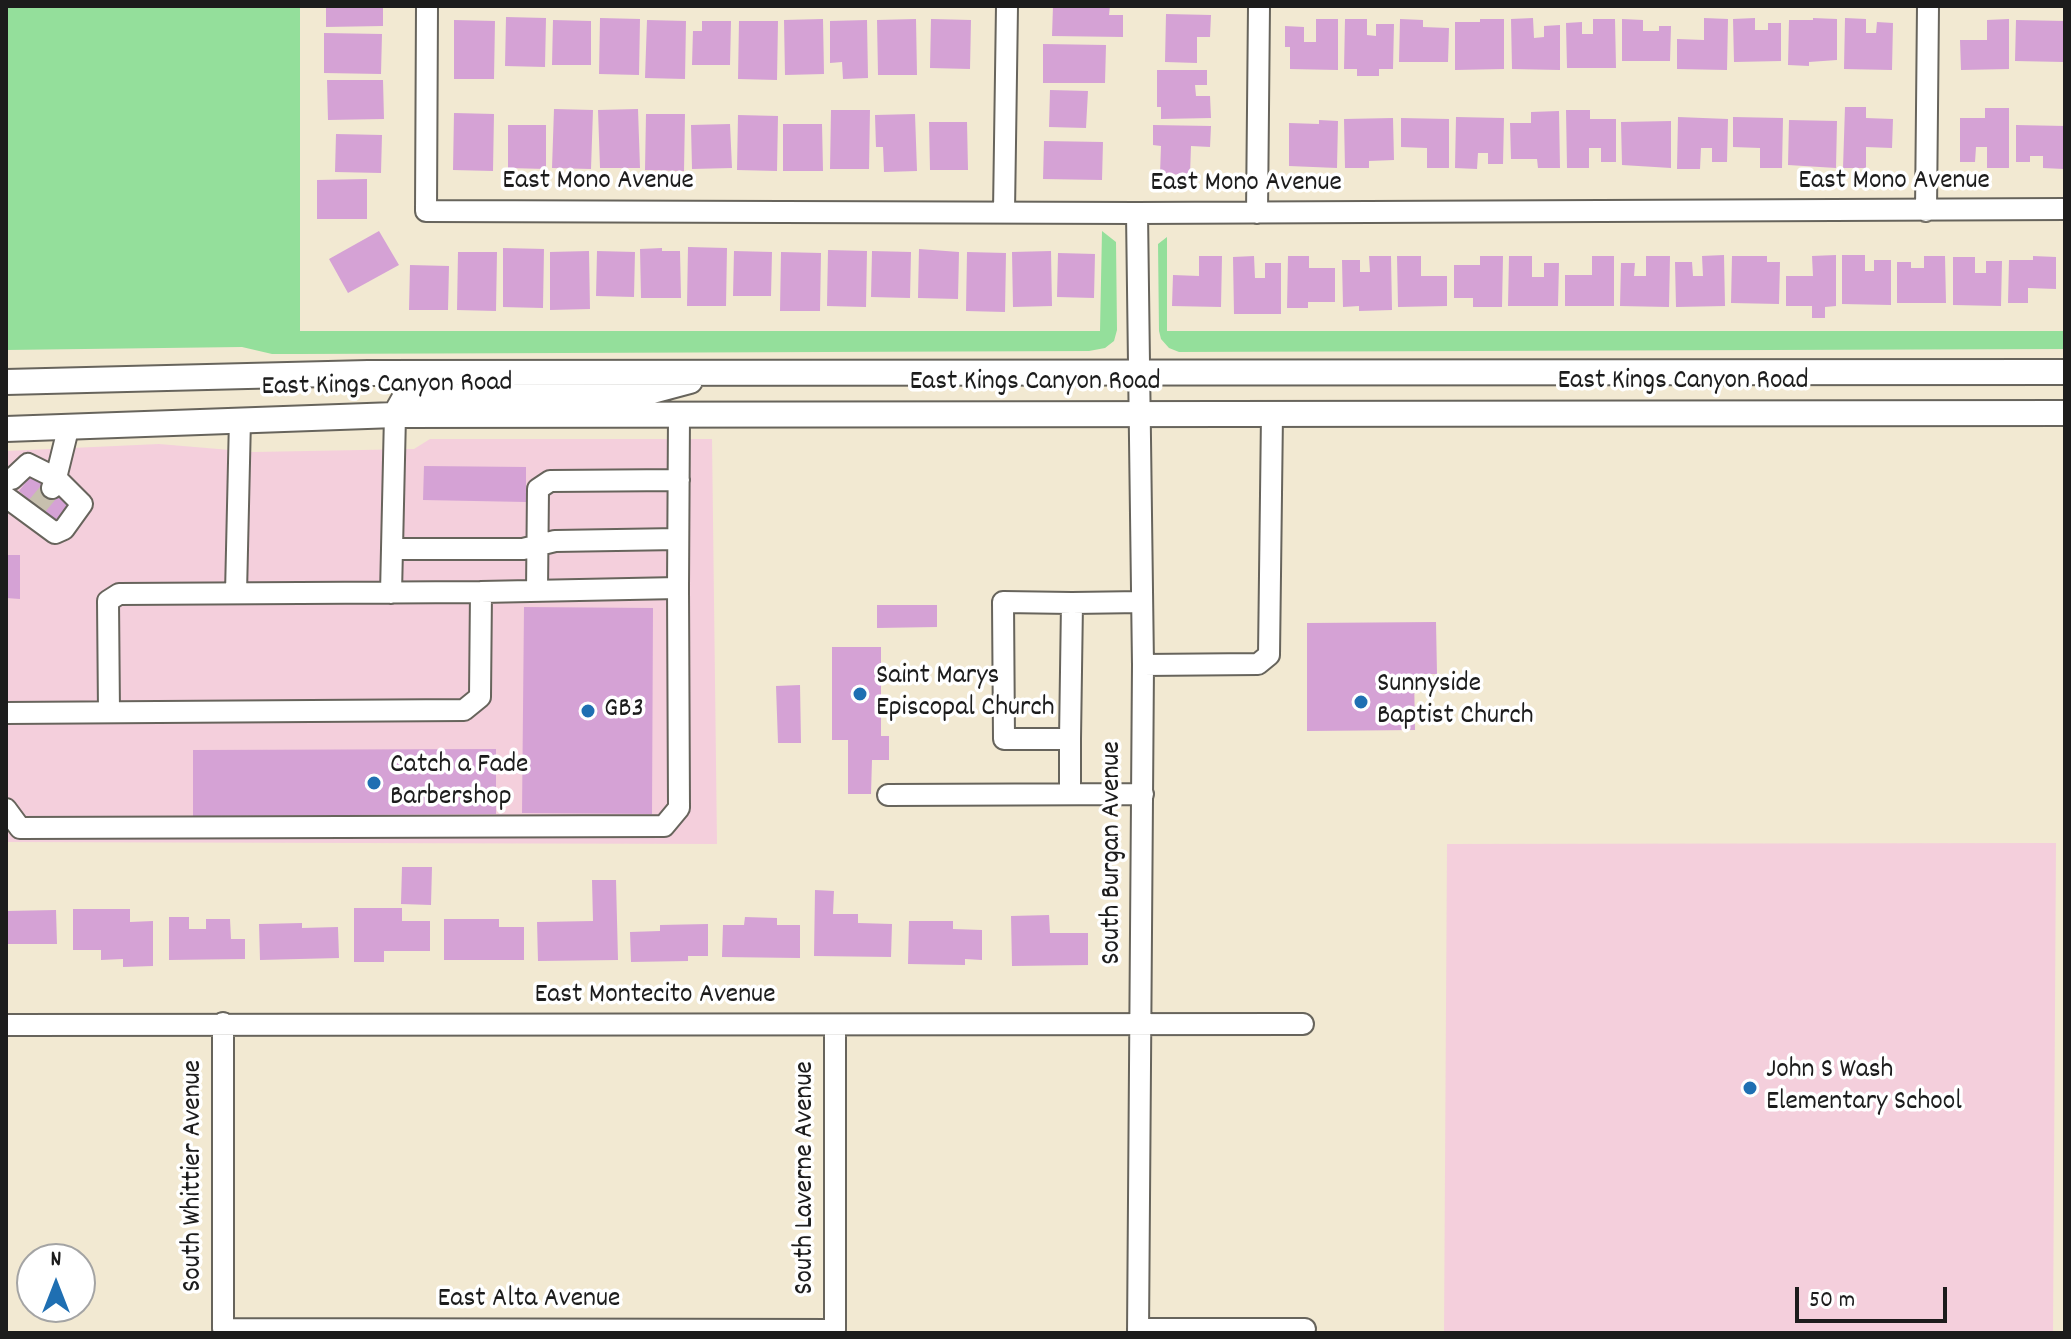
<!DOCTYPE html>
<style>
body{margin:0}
#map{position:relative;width:2071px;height:1339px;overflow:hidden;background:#f2e9d2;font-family:Dekko,sans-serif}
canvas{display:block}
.frame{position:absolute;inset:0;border:8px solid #1c1c1c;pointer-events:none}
.north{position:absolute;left:16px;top:1243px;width:80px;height:80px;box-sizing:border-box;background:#fff;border:2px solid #a4a4a4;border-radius:50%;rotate:0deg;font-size:22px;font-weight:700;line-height:32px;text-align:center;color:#1c1c1c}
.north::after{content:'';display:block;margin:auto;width:28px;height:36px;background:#1f6fb2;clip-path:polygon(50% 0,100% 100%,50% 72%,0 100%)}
.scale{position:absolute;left:1795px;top:1287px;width:152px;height:36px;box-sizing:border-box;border:4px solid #1c1c1c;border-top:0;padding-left:10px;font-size:24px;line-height:28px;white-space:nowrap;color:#1c1c1c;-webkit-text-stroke:6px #fff;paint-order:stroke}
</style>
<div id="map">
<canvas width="2071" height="1339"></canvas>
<div class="frame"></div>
<div class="north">N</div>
<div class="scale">50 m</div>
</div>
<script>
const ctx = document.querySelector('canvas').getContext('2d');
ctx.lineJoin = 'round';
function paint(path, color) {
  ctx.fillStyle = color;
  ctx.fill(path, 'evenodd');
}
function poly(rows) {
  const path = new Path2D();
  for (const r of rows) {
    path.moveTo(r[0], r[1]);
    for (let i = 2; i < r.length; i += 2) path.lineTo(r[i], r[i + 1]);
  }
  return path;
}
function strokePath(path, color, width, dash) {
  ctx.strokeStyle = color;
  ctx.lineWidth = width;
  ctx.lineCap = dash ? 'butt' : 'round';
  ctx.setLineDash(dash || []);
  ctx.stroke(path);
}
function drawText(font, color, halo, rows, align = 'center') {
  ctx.font = font + ' Dekko,sans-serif';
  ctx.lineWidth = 7;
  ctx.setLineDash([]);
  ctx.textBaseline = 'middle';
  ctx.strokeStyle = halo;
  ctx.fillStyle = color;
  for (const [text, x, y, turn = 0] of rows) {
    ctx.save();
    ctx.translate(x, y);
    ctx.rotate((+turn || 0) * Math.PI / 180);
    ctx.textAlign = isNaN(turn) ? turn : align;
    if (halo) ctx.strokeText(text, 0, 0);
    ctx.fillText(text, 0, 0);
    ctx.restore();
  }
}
paint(poly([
 [430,439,712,439,717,844,6,842,6,451,159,444,254,452,414,449],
 [2056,843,2053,1333,1444,1333,1447,844]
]), '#f4cfdc');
paint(poly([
 [6,6,300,6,300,331,1100,331,1102,231,1116,242,1117,330,1114,341,1105,348,1089,351,300,354,272,354,242,347,6,350],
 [1167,237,1167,331,2065,331,2065,349,1179,352,1169,348,1161,339,1159,331,1158,244]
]), '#94df9b');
paint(poly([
 [326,6,383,6,383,26,326,27],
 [1053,6,1110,6,1109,15,1123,15,1123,37,1052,36],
 [1166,14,1211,15,1210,37,1197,37,1197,63,1165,62],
 [506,17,546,18,545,67,505,66],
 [600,18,640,19,639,75,599,74],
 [1533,18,1534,38,1544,37,1544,26,1560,25,1560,70,1512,69,1511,19],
 [1704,18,1728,19,1727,70,1677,69,1677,39,1704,40],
 [1755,18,1755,30,1768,30,1768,23,1781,23,1781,61,1734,62,1733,19],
 [1813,18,1837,19,1837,60,1809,62,1809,66,1788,65,1789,20,1813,20],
 [1845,18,1866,19,1866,33,1876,33,1877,22,1893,23,1892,70,1844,69],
 [823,19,824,74,785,75,784,20],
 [916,19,917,75,878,75,877,20],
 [931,19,971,20,970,69,930,68],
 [1316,19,1338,19,1338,70,1290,69,1290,47,1285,47,1285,26,1304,27,1304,42,1316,42],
 [1345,19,1367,19,1367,35,1376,36,1376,24,1394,24,1393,69,1379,69,1379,76,1357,76,1357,69,1344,69],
 [1400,19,1423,20,1423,27,1449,28,1448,62,1399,62],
 [1480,19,1504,19,1504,69,1455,70,1455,22,1480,22],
 [1593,19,1615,19,1616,68,1567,68,1566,23,1582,22,1582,34,1593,34],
 [1622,19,1643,20,1643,31,1659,31,1659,26,1671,26,1670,61,1622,61],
 [2009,19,2009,69,1961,70,1960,40,1987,40,1987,20],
 [454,20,495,21,494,79,454,79],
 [553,20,591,21,591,65,552,65],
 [647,20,686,21,685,79,645,78],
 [867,20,868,78,843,79,842,62,830,63,830,21],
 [2016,20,2065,21,2064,62,2015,61],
 [702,21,731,21,730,65,692,65,693,31,702,31],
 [739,21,778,21,777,80,738,79],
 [324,33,382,34,381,74,324,73],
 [1043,44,1106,45,1105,83,1043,83],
 [1157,70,1207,70,1207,85,1195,85,1196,96,1210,96,1211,118,1161,119,1161,107,1157,107],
 [327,80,383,80,384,119,328,120],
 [1050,90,1088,91,1086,128,1049,127],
 [1845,107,1866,107,1866,118,1893,119,1892,148,1866,147,1866,168,1843,168],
 [1985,108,2009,108,2009,168,1987,168,1987,147,1976,147,1975,162,1960,162,1960,118,1985,118],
 [554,109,593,110,591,169,552,168],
 [638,109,640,168,600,168,598,110],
 [831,110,870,110,869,169,830,169],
 [1566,110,1590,110,1590,119,1616,119,1616,162,1601,162,1601,148,1589,148,1589,168,1567,168],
 [1559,111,1560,168,1538,168,1537,159,1511,159,1510,123,1531,123,1531,112],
 [454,113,494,114,493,171,453,170],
 [646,114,685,114,684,171,645,170],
 [915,114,917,171,884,172,883,147,876,147,875,115],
 [738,115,778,116,777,171,737,170],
 [1456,117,1504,118,1503,164,1488,164,1488,153,1478,153,1477,169,1455,168],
 [1678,117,1728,119,1727,162,1712,162,1712,148,1701,148,1700,169,1677,169],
 [1733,117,1783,118,1782,168,1760,168,1760,148,1733,147],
 [1393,118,1394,160,1369,161,1369,168,1345,168,1344,119],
 [1401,118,1449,119,1449,168,1427,168,1427,148,1401,147],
 [1319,120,1338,121,1337,168,1289,166,1289,123,1319,124],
 [1789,120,1837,121,1836,168,1788,165],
 [1671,121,1671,168,1622,165,1621,122],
 [929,122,967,122,968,170,930,170],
 [730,124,732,168,692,169,691,125],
 [783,124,822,124,823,171,783,171],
 [508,125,546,125,546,169,508,168],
 [1153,125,1211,126,1210,147,1191,146,1190,175,1160,174,1161,146,1153,145],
 [2016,125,2065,126,2064,169,2043,168,2043,156,2030,156,2030,162,2016,162],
 [336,134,382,135,381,173,335,172],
 [1044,141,1103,142,1102,180,1043,179],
 [367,179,367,219,317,219,317,180],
 [379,231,399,265,348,293,329,259],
 [688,247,727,248,726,306,687,306],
 [503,248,544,249,543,308,503,307],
 [662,248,662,251,680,251,681,298,641,298,640,249],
 [919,249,959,252,958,299,918,298],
 [828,250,867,251,866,307,827,306],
 [589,251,590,309,550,310,550,252],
 [597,251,635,252,634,297,596,296],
 [734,251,772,252,771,296,733,296],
 [872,251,911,252,910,298,871,297],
 [1051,251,1052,306,1013,307,1012,252],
 [458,252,497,252,496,311,457,310],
 [781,252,821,253,820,311,780,311],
 [967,252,1006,253,1005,312,966,311],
 [1058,253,1095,254,1094,298,1057,297],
 [1724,255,1725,306,1676,307,1675,262,1692,262,1693,276,1703,276,1702,256],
 [1836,255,1836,306,1825,307,1825,318,1812,318,1812,306,1786,306,1786,276,1813,276,1812,256],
 [1842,255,1865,255,1865,271,1874,271,1874,260,1891,260,1891,305,1842,304],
 [1199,256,1222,256,1221,307,1172,306,1173,275,1199,276],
 [1254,256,1255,278,1265,278,1265,263,1281,263,1281,314,1234,314,1233,257],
 [1288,256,1309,256,1309,268,1335,268,1335,302,1308,302,1308,308,1287,308],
 [1369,256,1391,256,1392,310,1359,311,1359,306,1343,307,1342,260,1360,260,1360,272,1370,272],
 [1397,256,1421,256,1421,276,1447,276,1447,306,1398,307],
 [1480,256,1503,256,1502,307,1473,307,1473,298,1454,298,1454,265,1480,265],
 [1509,256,1532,256,1532,277,1544,277,1544,263,1559,263,1558,306,1508,306],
 [1592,256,1614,256,1614,306,1565,306,1565,275,1592,275],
 [1646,256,1670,256,1669,307,1620,306,1621,263,1635,263,1634,276,1646,276],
 [1732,256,1767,256,1767,262,1780,262,1779,304,1731,303],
 [1924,256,1945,256,1946,303,1897,303,1897,262,1911,262,1911,268,1924,268],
 [2033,256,2056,257,2056,289,2028,288,2028,303,2008,303,2009,260,2033,260],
 [1953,257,1975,257,1975,273,1986,273,1986,261,2002,261,2001,306,1953,305],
 [410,265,449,266,448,310,409,310],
 [424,466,526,467,526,502,423,500],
 [33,473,71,504,56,522,19,491],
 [6,555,20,555,20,599,6,598],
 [877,605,937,605,937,627,877,628],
 [524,607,653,608,652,814,522,813],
 [1436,622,1437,674,1414,674,1415,730,1307,731,1307,623],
 [832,647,881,647,881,736,889,736,889,760,872,760,871,794,848,794,848,740,832,740],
 [800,685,801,743,778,743,776,686],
 [496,749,496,814,193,816,193,750],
 [402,867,432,867,431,905,401,904],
 [592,880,616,880,618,960,538,961,537,922,593,921],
 [815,890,834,891,833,914,858,914,858,923,892,924,891,957,814,956],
 [354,908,402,908,402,921,430,921,430,951,384,951,384,962,354,962],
 [73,909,130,909,130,922,153,921,153,966,123,967,123,959,101,960,101,950,73,950],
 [56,910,57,944,6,944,6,911],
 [1049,915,1050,933,1088,933,1088,965,1012,966,1011,916],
 [169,917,189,917,189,929,206,929,206,919,230,919,231,939,245,939,245,959,169,960],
 [745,917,777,918,777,925,800,925,800,958,722,957,723,925,744,925],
 [444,919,499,919,499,927,524,927,524,960,444,960],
 [909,921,953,921,953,929,982,930,982,960,965,959,965,965,908,964],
 [302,923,302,928,338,927,339,958,260,960,259,924],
 [708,924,708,956,688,956,688,961,631,962,630,932,660,931,660,925]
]), '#d5a2d5');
strokePath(poly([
 [37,506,52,488]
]), '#c7c0ae', 20, [20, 10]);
const minor = poly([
 [427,6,426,211,1137,213,2065,209],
 [1004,211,1007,6],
 [1926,211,1928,6],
 [1137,213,1143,665,1138,1333],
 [1257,213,1259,6],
 [12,479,28,464,56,478,52,488],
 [6,497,55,533,64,529,82,504,56,478,69,425],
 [392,549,523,549,555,541,678,539],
 [537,591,538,489,550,481,679,480],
 [236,593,240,419],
 [391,593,395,415],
 [1072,603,1142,602],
 [1143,665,1258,664,1269,655,1272,414],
 [109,712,108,601,119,594,481,592],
 [6,713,464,710,480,697,481,592,678,588,679,415],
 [1070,794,1070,739,1072,603,1003,602,1004,739,1070,739],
 [888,795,1143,794],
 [6,809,20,828,664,826,679,808,678,588],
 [223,1023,223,1329,835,1330,835,1025],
 [6,1025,1303,1024],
 [1138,1329,1305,1329]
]);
const major = poly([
 [6,382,368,373,2065,372],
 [395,415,404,399,429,392,645,393,690,381],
 [6,429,395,415,2065,413]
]);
strokePath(minor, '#67645c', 24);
strokePath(major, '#67645c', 28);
strokePath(minor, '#fff', 20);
strokePath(major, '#fff', 24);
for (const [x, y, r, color] of [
 [860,694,8,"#1f6fb2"],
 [1361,702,8,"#1f6fb2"],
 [588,711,8,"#1f6fb2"],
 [374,783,8,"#1f6fb2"],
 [1750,1088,8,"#1f6fb2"]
]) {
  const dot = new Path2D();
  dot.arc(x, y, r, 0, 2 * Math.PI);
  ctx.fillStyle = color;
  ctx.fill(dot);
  strokePath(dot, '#fff', 3);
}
drawText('28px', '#1c1c1c', '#fff', [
 ["East Mono Avenue",598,183],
 ["East Mono Avenue",1894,183],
 ["East Mono Avenue",1246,185],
 ["East Kings Canyon Road",1683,383],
 ["East Kings Canyon Road",1035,384],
 ["East Kings Canyon Road",387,387,-1],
 ["South Burgan Avenue",1114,853,-90],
 ["East Montecito Avenue",655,997],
 ["South Whittier Avenue",195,1176,-90],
 ["South Laverne Avenue",807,1178,-90],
 ["East Alta Avenue",529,1301]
]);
drawText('28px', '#1c1c1c', '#fff', [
 ["Saint Marys",876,678],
 ["Episcopal Church",876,710],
 ["Sunnyside",1377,686],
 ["Baptist Church",1377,718],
 ["GB3",604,711],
 ["Catch a Fade",390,767],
 ["Barbershop",390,799],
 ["John S Wash",1766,1072],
 ["Elementary School",1766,1104]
], 'left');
</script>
